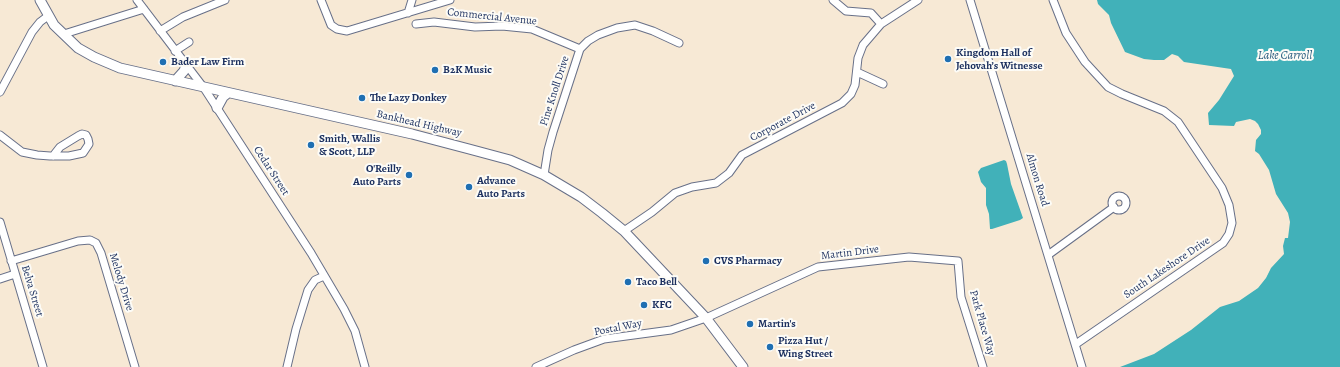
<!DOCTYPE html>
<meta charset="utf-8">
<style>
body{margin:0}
canvas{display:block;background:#f7e9d5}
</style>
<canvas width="1340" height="367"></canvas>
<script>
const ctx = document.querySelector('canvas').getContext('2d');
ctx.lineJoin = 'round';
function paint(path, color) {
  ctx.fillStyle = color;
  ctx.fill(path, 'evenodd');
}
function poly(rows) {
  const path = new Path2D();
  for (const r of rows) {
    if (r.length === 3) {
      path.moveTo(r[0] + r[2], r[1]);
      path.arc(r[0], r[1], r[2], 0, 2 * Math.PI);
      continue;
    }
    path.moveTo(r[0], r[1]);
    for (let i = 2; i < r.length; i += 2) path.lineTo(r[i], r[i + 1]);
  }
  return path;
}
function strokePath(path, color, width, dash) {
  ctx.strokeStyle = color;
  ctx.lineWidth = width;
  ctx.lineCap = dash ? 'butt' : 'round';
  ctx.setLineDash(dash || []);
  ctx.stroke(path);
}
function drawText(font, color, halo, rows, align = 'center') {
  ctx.font = font + ' Alegreya,serif';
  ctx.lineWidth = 4;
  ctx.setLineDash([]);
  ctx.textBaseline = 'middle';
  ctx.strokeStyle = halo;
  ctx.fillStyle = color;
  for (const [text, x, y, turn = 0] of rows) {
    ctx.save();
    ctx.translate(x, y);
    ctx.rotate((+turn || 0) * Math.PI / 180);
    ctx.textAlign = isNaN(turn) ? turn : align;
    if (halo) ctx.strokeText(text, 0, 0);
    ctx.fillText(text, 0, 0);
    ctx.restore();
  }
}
paint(poly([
 [1097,0,1340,0,1340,367,1120,367,1154,354,1191,330,1220,307,1239,301,1258,288,1266,278,1271,268,1284,254,1283,246,1285,238,1288,238,1290,222,1288,213,1276,194,1269,170,1259,154,1255,151,1256,140,1261,134,1261,130,1258,124,1255,121,1250,119,1236,122,1234,126,1209,125,1208,113,1219,100,1234,76,1231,69,1184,62,1178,56,1172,54,1164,60,1154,60,1144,59,1125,52,1111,23,1109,15,1098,4],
 [1004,160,1006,161,1007,164,1011,184,1023,218,1020,220,992,229,990,229,989,214,986,205,986,188,981,182,978,172,981,168]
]), '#41b1b9');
const minor = poly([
 [137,0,204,88,311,253,344,309,355,331,365,367],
 [321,0,331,25,337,29,347,31,450,0],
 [833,0,846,11,871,13,881,24],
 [970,0,1082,367],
 [1053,0,1066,33,1085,62,1108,87,1122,94,1164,111,1178,122,1222,188,1229,205,1232,223,1229,234,1223,243,1076,344],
 [408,13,412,0],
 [416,24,434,22,475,27,502,26,532,29,580,49],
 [160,31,183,17,225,0],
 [64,34,144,9],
 [175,51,189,42],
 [857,72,883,84],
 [0,92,32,32,40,22,48,16],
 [0,135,22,152,37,155,50,156,69,156,83,153,89,144,88,139,86,135,82,134,78,136,60,147,53,156],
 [544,175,548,150,553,132,580,49,588,41,598,35,617,28,635,25,653,31,679,43],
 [1119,203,7],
 [0,222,43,367],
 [624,231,652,212,675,193,692,187,716,183,729,173,742,155,842,103,851,94,855,85,858,58,863,45,881,24,918,0],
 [1048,255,1114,207],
 [11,261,78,241,90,240,96,243,101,253,135,367],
 [0,279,15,274],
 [287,367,296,329,308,290,315,280,324,276],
 [536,367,574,350,604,339,671,330,706,318,818,267,909,257,958,261,961,297,983,367]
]);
const major = poly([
 [40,0,54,25,78,48,94,57,120,68,412,134,469,149,510,160,544,175,581,197,602,213,624,231,706,318,743,367],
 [175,81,184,71,186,65],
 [217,108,223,97,228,93]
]);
strokePath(minor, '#687088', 9);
strokePath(major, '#687088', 11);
strokePath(minor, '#fff', 7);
strokePath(major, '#fff', 9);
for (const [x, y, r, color] of [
 [948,59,4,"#1f6fb2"],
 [163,62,4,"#1f6fb2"],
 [435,70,4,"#1f6fb2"],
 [362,98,4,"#1f6fb2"],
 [311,145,4,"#1f6fb2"],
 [409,175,4,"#1f6fb2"],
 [469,187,4,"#1f6fb2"],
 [706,261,4,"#1f6fb2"],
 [628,282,4,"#1f6fb2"],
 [644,305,4,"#1f6fb2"],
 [750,324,4,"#1f6fb2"],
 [770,347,4,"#1f6fb2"]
]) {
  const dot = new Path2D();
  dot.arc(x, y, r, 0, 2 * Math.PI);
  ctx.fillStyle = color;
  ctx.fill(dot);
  strokePath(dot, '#fdfcf7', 1.5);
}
drawText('11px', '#1b2f5e', '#fdfcf7', [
 ["Commercial Avenue",492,17,6],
 ["Pine Knoll Drive",555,91,-72],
 ["Corporate Drive",783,122,-28],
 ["Bankhead Highway",419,124,13],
 ["Cedar Street",271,171,57],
 ["Almon Road",1037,180,73],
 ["Martin Drive",850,253,-7],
 ["South Lakeshore Drive",1167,268,-34],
 ["Melody Drive",121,282,73],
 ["Belva Street",32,291,73],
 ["Park Place Way",982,323,74],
 ["Postal Way",618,328,-11]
]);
drawText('bold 11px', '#1b2f5e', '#fdfcf7', [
 ["Kingdom Hall of",956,53],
 ["Jehovah’s Witnesse",956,66],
 ["Bader Law Firm",171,62],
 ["B2K Music",443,70],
 ["The Lazy Donkey",370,98],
 ["Smith, Wallis",319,139],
 ["& Scott, LLP",319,152],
 ["O'Reilly",401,169,"right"],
 ["Auto Parts",401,182,"right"],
 ["Advance",477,181],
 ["Auto Parts",477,194],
 ["CVS Pharmacy",714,261],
 ["Taco Bell",636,282],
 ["KFC",652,305],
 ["Martin's",758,324],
 ["Pizza Hut /",778,341],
 ["Wing Street",778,354]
], 'left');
drawText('italic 12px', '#285c7e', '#fdfcf7', [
 ["Lake Carroll",1285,56]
]);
</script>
